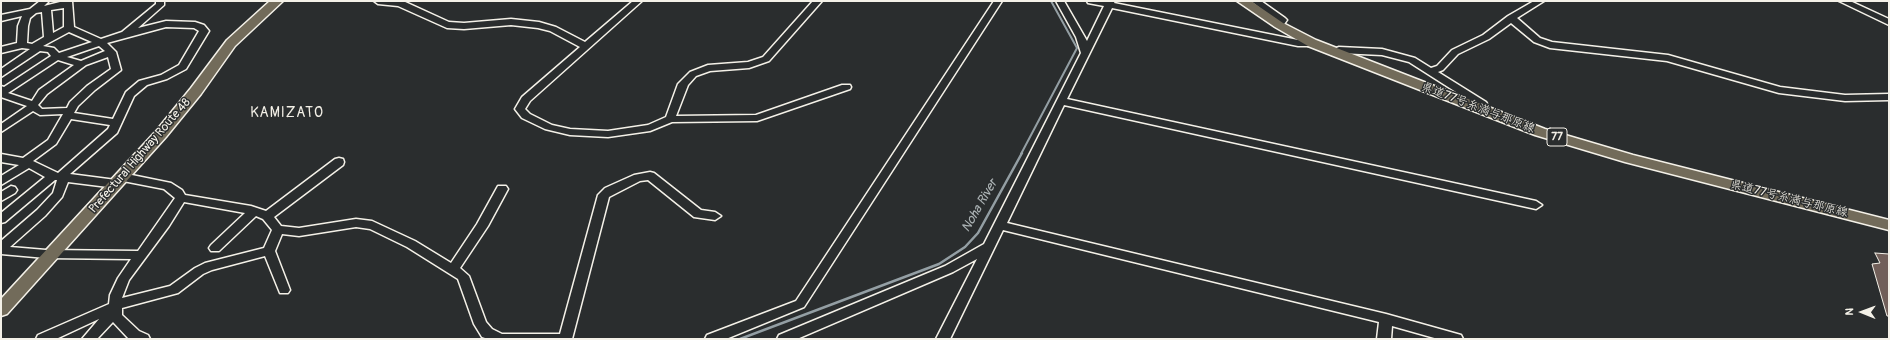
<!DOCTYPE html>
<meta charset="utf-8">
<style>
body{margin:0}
#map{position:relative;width:1890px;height:340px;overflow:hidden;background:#2a2d2e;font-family:Pangolin,sans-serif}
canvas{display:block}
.frame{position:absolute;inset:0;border:2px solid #f4f1e8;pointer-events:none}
.north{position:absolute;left:1842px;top:292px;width:40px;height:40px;-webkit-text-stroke:3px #2a2d2e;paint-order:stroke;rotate:271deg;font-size:11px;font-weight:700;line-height:16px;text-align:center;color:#f4f1e8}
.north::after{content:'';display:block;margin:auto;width:14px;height:18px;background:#f4f1e8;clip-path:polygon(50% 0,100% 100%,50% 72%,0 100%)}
</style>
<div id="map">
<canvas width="1890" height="340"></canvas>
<div class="frame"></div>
<div class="north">N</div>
</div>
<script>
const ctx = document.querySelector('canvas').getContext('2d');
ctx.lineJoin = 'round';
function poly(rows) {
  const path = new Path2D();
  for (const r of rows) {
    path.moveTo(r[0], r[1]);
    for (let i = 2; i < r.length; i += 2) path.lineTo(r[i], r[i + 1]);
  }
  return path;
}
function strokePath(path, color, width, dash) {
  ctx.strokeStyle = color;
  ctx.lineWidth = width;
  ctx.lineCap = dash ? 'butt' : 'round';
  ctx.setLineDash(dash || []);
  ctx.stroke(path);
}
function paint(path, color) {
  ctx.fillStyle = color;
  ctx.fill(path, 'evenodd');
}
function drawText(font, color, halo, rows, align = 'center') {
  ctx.font = font + ' Pangolin,"Klee One",sans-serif';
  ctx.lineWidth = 3;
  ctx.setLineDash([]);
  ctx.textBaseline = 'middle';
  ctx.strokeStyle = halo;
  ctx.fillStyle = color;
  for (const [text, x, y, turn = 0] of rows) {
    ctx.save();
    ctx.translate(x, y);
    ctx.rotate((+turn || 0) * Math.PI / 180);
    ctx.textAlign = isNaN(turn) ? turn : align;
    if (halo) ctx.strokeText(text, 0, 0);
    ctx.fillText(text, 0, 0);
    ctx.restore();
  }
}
strokePath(poly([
 [1021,154,1077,48,1051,1]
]), '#949fa4', 2);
strokePath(poly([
 [740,339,939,264,965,247,978,233,1022,153]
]), '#949fa4', 2.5);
const building = poly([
 [1875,253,1889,254,1889,316,1887,316,1872,264,1880,263,1875,253]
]);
paint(building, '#715f59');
strokePath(building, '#f4f1e8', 1);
const minor = poly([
 [40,1,49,1,44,6,64,1,72,1,74,27,101,39,122,32,156,4,156,1,164,1,164,5,138,28,166,21,195,22,204,25,209,31,186,69,167,79,147,85,134,96,117,133,70,174,116,180,122,184,120,187,116,188,68,182,62,197,45,216,10,247,46,250,138,251,175,198,164,189,118,180,116,177,118,174,122,173,171,183,182,190,185,195,251,206,266,211,335,159,339,158,343,159,344,162,343,165,274,217,281,226,299,228,356,219,372,221,415,241,451,263,477,224,498,186,506,186,508,189,488,226,460,268,469,276,486,322,492,329,502,334,560,334,598,195,605,188,634,175,650,172,654,173,701,210,715,212,721,216,715,220,694,217,648,180,640,181,609,197,572,339,488,339,482,337,474,324,458,279,407,247,370,229,356,227,299,236,282,234,275,251,290,290,288,293,280,293,265,256,212,270,203,274,178,293,122,308,122,315,139,331,148,335,150,339,129,339,113,322,97,339,82,339,99,319,56,339,36,339,38,335,109,304,110,295,118,278,131,259,46,258,1,254,1,241,37,210,53,193,57,180,55,180,5,222,1,223,1,213,45,177,29,168,1,185,1,176,19,165,1,162,1,154,23,158,48,140,63,114,40,115,33,111,1,132,1,124,27,106,1,97,1,86,4,87,51,56,48,52,40,51,1,77,1,69,30,49,22,48,1,53,1,47,17,43,18,26,22,16,1,21,1,15,30,9,40,1],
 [64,8,64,27,53,33,51,10,64,8],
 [42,12,44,37,32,44,27,43,28,26,30,18,36,13,42,12],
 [166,27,194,28,199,31,179,65,161,75,139,81,126,92,113,119,74,113,78,106,95,90,121,70,116,52,107,43,166,27],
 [69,32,92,42,59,53,54,48,43,46,69,32],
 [99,46,105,51,81,61,67,57,99,46],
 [108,57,111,69,87,86,70,102,67,108,42,109,38,105,47,94,86,65,108,57],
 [58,60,74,65,39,90,32,101,8,93,58,60],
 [71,119,110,125,108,129,58,173,33,161,56,144,71,119],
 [184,202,245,213,211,245,209,248,211,251,219,251,256,216,263,219,272,230,264,248,205,263,195,268,170,286,122,298,129,280,169,226,184,202],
 [374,1,403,1,449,22,464,23,511,19,539,22,556,27,585,42,633,1,642,1,530,101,525,109,530,114,552,125,570,129,608,131,648,125,666,117,678,84,690,72,708,65,748,62,763,57,813,1,822,1,769,61,749,68,710,71,696,76,688,85,676,116,756,115,842,85,850,85,851,87,850,89,757,121,672,122,650,131,608,137,570,135,545,129,522,118,515,109,522,97,580,47,550,31,538,28,511,25,464,29,447,28,398,6,378,4,374,1],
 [994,1,1002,1,804,307,726,339,705,339,707,335,796,301,994,1],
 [1056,1,1064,1,1087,41,1104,6,1088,3,1087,1,1115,1,1114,3,1298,40,1312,40,1317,43,1312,46,1298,46,1112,8,1067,99,1536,201,1542,205,1536,209,1064,105,1007,223,1386,314,1461,335,1463,339,1438,339,1392,326,1391,339,1377,339,1379,322,1003,230,950,339,936,339,977,259,953,272,797,339,777,339,779,335,945,266,984,244,1081,53,1076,37,1056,1],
 [1251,1,1261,1,1285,18,1287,20,1282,27,1276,27,1274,25,1277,21,1251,1],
 [1534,1,1544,1,1517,18,1540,38,1552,42,1668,55,1780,87,1845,95,1889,94,1889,100,1845,101,1779,93,1667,61,1550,48,1534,42,1511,23,1489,39,1458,54,1443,70,1438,72,1486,102,1492,112,1487,115,1483,114,1478,106,1409,62,1382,55,1339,53,1332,55,1327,52,1339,47,1382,49,1415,58,1431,68,1437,66,1452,50,1483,35,1508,16,1534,1],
 [1839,1,1850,1,1889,19,1889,25,1839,1],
 [11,186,15,187,17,190,15,193,1,201,1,192,11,186]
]);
const major = poly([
 [270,1,283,1,235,46,201,94,166,137,7,314,1,316,1,299,156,131,191,88,227,40,270,1],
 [1237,1,1251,1,1283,23,1316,40,1545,129,1633,155,1889,220,1889,230,1625,162,1535,135,1308,46,1275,27,1237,1]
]);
strokePath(minor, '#f4f1e8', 3);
strokePath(major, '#f4f1e8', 3);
paint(minor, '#2a2d2e');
paint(major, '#726b5a');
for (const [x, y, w] of [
 [1557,137,20]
]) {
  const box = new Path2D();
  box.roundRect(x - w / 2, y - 9, w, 18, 3);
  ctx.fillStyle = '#2a2d2e';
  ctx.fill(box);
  strokePath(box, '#f4f1e8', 1);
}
drawText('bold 11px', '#f4f1e8', null, [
 ["77",1557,137]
]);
drawText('12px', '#f4f1e8', '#2a2d2e', [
 ["県道77号糸満与那原線",1478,108,21],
 ["Prefectural Highway Route 48",140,156,-49],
 ["県道77号糸満与那原線",1789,199,14]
]);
drawText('italic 13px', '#acb3b5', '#2a2d2e', [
 ["Noha River",980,206,-60]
]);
ctx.letterSpacing = '1px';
drawText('14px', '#f4f1e8', '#2a2d2e', [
 ["KAMIZATO",287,113]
]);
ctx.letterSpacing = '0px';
</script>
